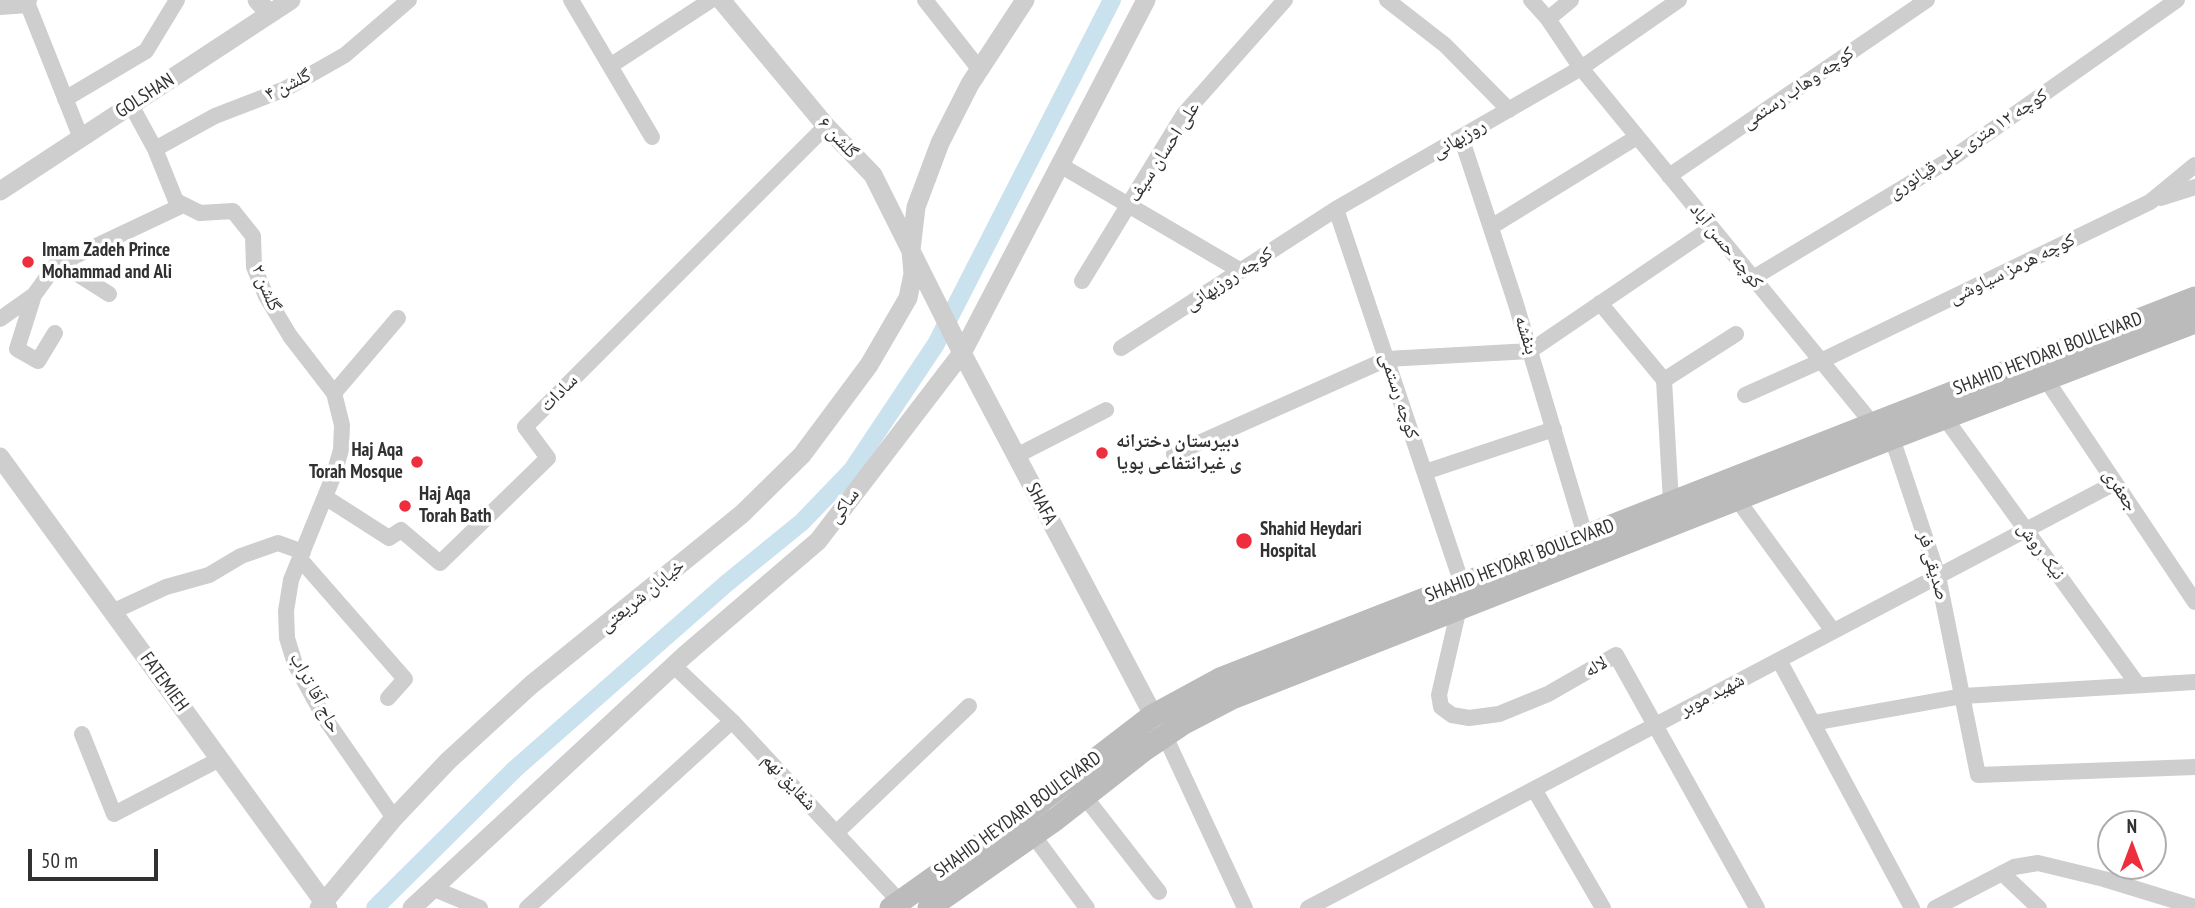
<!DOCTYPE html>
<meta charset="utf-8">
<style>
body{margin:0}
#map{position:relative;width:2195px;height:908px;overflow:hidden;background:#fff;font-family:"PT Sans Narrow",sans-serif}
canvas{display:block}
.north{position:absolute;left:2097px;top:810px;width:70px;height:70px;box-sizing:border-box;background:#fff;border:2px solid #adadad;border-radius:50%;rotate:0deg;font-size:19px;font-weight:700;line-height:28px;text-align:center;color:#313131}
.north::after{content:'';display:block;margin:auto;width:24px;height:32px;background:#ee2d3d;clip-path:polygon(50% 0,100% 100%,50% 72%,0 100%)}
.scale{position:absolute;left:28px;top:849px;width:130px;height:32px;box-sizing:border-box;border:4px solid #313131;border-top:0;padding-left:9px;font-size:21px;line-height:24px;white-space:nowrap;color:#313131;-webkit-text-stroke:5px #fff;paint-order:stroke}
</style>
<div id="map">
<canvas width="2195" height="908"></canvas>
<div class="north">N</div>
<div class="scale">50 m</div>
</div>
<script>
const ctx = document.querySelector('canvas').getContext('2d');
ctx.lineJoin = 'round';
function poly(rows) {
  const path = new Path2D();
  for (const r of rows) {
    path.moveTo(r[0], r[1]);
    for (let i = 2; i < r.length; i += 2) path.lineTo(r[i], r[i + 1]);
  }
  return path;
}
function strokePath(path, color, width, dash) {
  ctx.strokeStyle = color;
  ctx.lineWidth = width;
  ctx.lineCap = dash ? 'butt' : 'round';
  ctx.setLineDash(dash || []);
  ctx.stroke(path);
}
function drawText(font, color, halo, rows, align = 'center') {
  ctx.font = font + ' "PT Sans Narrow","Noto Naskh Arabic",sans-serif';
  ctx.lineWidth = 7;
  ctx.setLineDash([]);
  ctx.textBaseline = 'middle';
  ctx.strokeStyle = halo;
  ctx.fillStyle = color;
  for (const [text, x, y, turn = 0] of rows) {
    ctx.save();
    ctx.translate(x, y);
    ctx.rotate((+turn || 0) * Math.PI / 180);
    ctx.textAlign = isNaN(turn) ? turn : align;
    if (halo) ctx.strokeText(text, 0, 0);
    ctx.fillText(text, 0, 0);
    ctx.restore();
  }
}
strokePath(poly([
 [375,908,515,769,727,583,802,522,852,470,936,344,1112,0]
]), '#cae1ee', 18);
strokePath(poly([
 [29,0,28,5,81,138],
 [571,0,652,137],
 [925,0,980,70],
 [1387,0,1445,45,1509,110],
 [1531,0,1548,19,1581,68,1872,423],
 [0,7,28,5],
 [1548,19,1571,0],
 [610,66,711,0],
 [65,99,146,51,177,0],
 [131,105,155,149,176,201,200,213,233,211,253,236,254,267,266,296,290,336,334,393,342,425,341,450,333,477,291,580,286,611,287,638,295,664,324,717,394,818],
 [1461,137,1515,301,1585,535],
 [155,149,215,116,285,89,345,55,409,0],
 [1060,165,1241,271],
 [1669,176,1927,0],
 [2161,198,2195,187],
 [1336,209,1462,584],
 [1491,227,1637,137],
 [60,263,109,294],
 [1753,278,1954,157,2177,0],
 [1082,281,1184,114,1285,0],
 [34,295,17,349,38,361,55,333],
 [1600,303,1664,380],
 [0,319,34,295,56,265,183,205],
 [1121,348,1336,209,1581,68,1679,0],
 [2045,378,2195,602],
 [334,393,398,318],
 [1745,395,1821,361,2150,202,2195,165],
 [1945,418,2138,685],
 [1892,438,1938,576,1978,775,2195,767],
 [1174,454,1387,359,1530,351,1711,228],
 [1016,456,1106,410],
 [1425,472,1554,429],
 [325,497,389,538,401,530,440,563,548,458,525,427,826,126],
 [1737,499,1833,631],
 [1671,502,1664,380,1736,334],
 [300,559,405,679,388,698],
 [1459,608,1439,695,1441,707,1452,715,1469,718,1499,714,1548,694,1616,655,1757,908],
 [112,612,166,587,209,575,241,556,278,543,303,552],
 [1779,660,1912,908],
 [674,666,732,721,900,902],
 [1813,723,1963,696,2195,682],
 [82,734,114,814,220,759],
 [1165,736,1245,908],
 [1534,789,1603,908],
 [1085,797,1159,892],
 [836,833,969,706],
 [1033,835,1087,908],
 [2002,873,2039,908],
 [432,888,480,908],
 [527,908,732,721],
 [1308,908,2115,483],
 [1935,908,2014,867,2038,863,2104,879,2195,907]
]), '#cecece', 16);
strokePath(poly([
 [257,0,270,14],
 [721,0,826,126,873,175,962,353,1159,726],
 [0,191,291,0],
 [0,457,328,908],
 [319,908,394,818,448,761,531,685,742,514,802,455,869,365,908,298,913,274,911,250,916,207,940,143,970,84,1025,0],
 [412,908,685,655,818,541,962,353,1146,0]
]), '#cecece', 19);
strokePath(poly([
 [891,908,1040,802,1152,716,1220,679,2195,298],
 [929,908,1056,819,1144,750,1184,723,1232,698,1892,438,2195,322]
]), '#bbb', 23);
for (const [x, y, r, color] of [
 [28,262,7,"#ee2d3d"],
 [1102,453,7,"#ee2d3d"],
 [417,462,7,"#ee2d3d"],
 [405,506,7,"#ee2d3d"],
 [1244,541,9,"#ee2d3d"]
]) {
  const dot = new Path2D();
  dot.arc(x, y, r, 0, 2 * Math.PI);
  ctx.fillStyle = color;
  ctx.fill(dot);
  strokePath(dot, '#fff', 2.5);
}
drawText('19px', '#313131', '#fff', [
 ["گلشن ۴",288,85,-26],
 ["کوچه وهاب رستمی",1798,88,-34],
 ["GOLSHAN",145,96,-33],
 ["گلشن ۶",838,138,47],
 ["روزبهانی",1459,139,-30],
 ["کوچه ۱۲ متری علی قپانوری",1968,144,-33],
 ["علی احسان سیف",1164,152,-57],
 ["کوچه حسن آباد",1726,246,51],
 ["کوچه هرمز سیاوشی",2012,269,-26],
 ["کوچه روزبهانی",1229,279,-33],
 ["گلشن ۲",266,288,67],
 ["بنفشه",1526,335,73],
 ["SHAHID HEYDARI BOULEVARD",2048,354,-21],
 ["سادات",559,393,-45],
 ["کوچه رستمی",1399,396,72],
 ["جعفری",2120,490,56],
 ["SHAFA",1041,504,62],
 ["ساکی",844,506,-53],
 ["نیک روش",2041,551,54],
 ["SHAHID HEYDARI BOULEVARD",1520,561,-21],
 ["صدیقی فر",1933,566,74],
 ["خیابان شریعتی",642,596,-39],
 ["لاله",1596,667,-29],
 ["FATEMIEH",164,682,54],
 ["حاج آقا تراب",315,693,62],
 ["شهید موبر",1712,695,-28],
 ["شقایق نهم",789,782,47],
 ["SHAHID HEYDARI BOULEVARD",1018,815,-36]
]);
drawText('bold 19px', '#313131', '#fff', [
 ["Imam Zadeh Prince",42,251],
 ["Mohammad and Ali",42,273],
 ["دبیرستان دخترانه",1116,442],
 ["ی غیرانتفاعی پویا",1116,464],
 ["Haj Aqa",403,451,"right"],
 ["Torah Mosque",403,473,"right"],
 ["Haj Aqa",419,495],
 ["Torah Bath",419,517],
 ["Shahid Heydari",1260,530],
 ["Hospital",1260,552]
], 'left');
</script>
